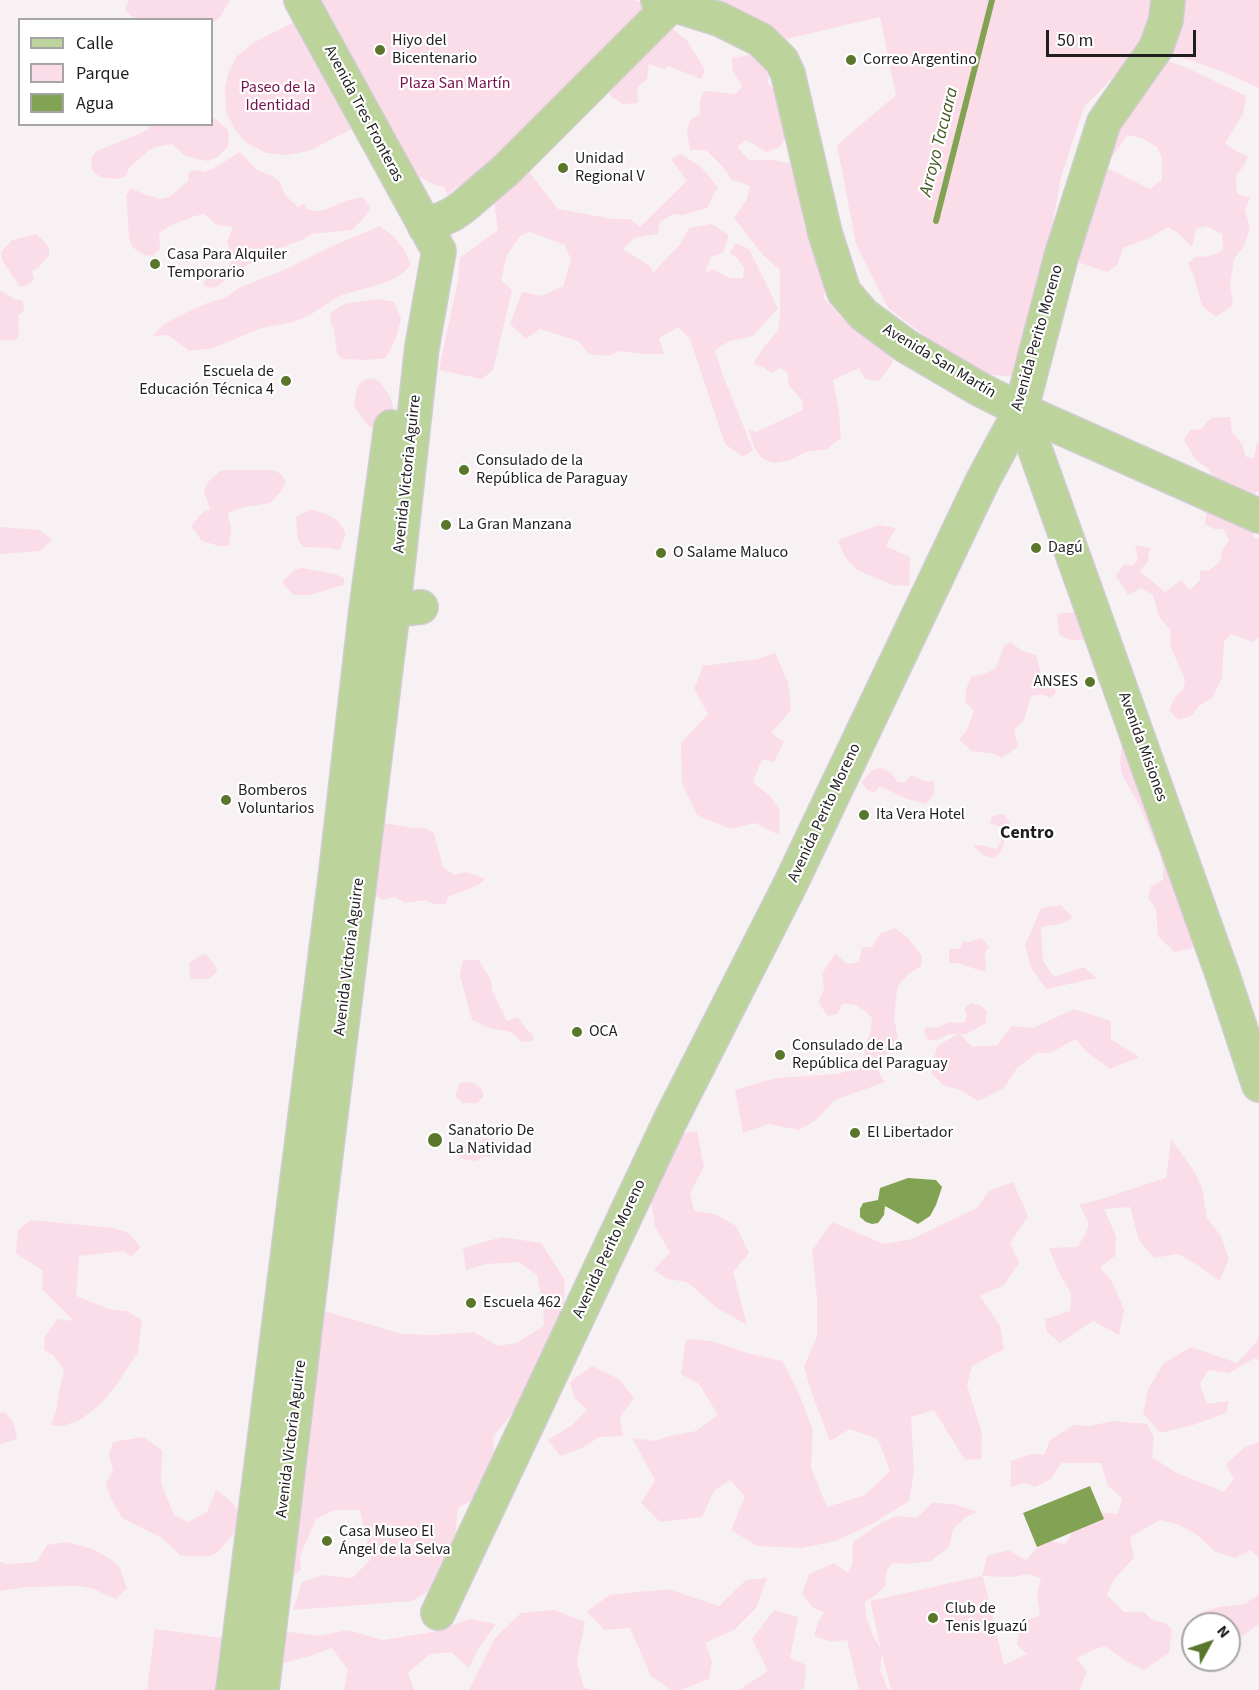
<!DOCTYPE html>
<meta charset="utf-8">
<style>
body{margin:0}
#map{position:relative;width:1259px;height:1690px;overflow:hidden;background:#f8f1f4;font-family:"Source Sans 3",sans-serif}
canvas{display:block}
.legend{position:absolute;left:18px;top:18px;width:195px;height:108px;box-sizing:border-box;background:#fff;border:2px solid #a6a5a5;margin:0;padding:8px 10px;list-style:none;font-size:18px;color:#201e1f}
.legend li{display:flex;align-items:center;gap:12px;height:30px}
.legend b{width:30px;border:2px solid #a6a5a5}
.north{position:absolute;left:1181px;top:1612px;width:60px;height:60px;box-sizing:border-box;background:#fff;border:2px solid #a6a5a5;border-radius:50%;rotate:50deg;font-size:16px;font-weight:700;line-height:24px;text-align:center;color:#201e1f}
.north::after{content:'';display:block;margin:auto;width:21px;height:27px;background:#5a762b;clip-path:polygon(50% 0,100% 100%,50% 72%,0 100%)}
.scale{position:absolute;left:1046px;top:30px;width:150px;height:27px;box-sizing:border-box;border:3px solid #201e1f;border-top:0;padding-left:8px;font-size:18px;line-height:21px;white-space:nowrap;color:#201e1f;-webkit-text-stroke:4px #fff;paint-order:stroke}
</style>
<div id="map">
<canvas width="1259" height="1690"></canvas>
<ul class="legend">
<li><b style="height:8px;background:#bcd39c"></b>Calle</li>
<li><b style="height:16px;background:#fbdce9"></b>Parque</li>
<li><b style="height:16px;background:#83a354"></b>Agua</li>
</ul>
<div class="north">N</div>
<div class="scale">50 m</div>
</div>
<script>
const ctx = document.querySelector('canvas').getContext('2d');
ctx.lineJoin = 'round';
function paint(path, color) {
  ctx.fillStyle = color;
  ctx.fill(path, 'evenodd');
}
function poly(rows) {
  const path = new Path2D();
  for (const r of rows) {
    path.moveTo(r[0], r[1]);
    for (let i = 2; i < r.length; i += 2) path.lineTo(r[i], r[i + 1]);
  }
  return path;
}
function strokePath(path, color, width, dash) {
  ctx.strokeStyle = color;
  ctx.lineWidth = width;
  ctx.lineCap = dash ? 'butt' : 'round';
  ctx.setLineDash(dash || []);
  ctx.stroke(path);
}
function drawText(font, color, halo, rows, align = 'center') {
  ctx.font = font + ' "Source Sans 3",sans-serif';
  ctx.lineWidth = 4.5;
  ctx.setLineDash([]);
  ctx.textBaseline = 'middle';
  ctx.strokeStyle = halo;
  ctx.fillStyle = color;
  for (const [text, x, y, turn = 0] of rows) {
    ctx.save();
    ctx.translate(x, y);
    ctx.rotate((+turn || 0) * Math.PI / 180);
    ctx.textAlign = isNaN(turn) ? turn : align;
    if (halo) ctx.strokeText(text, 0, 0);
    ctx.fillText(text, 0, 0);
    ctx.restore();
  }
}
paint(poly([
 [129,0,230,0,220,17,214,22,212,22,212,20,189,18,139,19,131,16,125,9],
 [311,0,633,0,655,6,496,161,461,186,457,186,448,195,443,186,437,186,418,176,403,159],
 [712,0,1161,0,1143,46,1084,107,1061,177,1044,271,1016,377,974,373,888,308,856,244,837,145,896,95,880,17,782,40],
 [1168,0,1259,0,1259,88,1226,73,1156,48],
 [296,21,354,128,309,151,285,155,266,153,245,142,234,128,226,112,225,89,228,73,236,57,253,43],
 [671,28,687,40,705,70,701,79,668,66,664,69,649,64,647,79,637,88,638,103,623,104,610,96,608,83],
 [757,54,770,62,768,83,789,107,791,130,780,147,767,152,746,140,737,147,749,160,771,160,795,164,804,186,803,223,808,236,822,243,826,278,824,298,842,318,863,333,896,350,892,364,879,381,865,379,859,368,833,380,839,411,841,438,827,449,805,452,791,460,773,463,762,458,755,449,748,429,756,432,803,410,802,400,789,386,787,372,780,368,771,373,763,367,753,364,763,348,778,331,780,317,780,270,763,255,734,218,747,199,750,186,731,179,724,168,706,150,690,150,687,131,690,120,700,114,700,101,704,91,736,94,742,86,732,69,732,58],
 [1157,57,1185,67,1246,96,1243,114,1225,143,1237,152,1248,156,1245,164,1236,176,1237,194,1250,198,1245,210,1250,228,1244,246,1234,259,1230,284,1233,305,1216,317,1202,306,1194,276,1188,263,1196,257,1210,256,1223,250,1222,234,1206,226,1196,229,1192,247,1178,233,1168,227,1149,238,1123,248,1117,265,1107,272,1078,262,1063,252,1095,171,1109,169,1150,189,1162,180,1162,158,1157,147,1142,138,1127,135,1112,157,1094,155],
 [212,116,228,130,229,138,228,147,216,158,208,161,192,158,184,155,172,144,155,147,148,151,129,168,126,176,118,179,101,177,94,173,91,166,92,157,97,151,141,133,148,129,150,125,212,124],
 [240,152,257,170,272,176,279,181,286,196,298,207,304,204,307,209,314,211,324,210,348,200,363,197,370,208,364,218,352,230,311,234,304,239,274,250,232,274,219,285,211,288,203,285,207,277,229,266,232,258,227,242,233,227,217,225,204,214,195,216,172,225,159,233,160,249,154,255,146,256,132,247,129,238,127,204,126,195,131,188,146,195,162,199,169,197,188,181,189,172,196,170,204,172,212,169],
 [681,154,701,167,718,187,707,208,683,215,673,214,660,222,658,234,634,238,623,249,650,266,653,273,680,244,689,228,712,224,729,235,723,253,711,257,705,274,713,269,729,278,743,278,744,268,737,258,730,253,735,243,749,249,778,308,753,336,730,341,715,350,722,373,753,450,743,457,725,444,690,339,678,327,659,338,664,354,641,354,620,351,608,356,589,354,578,341,540,329,526,339,510,324,522,292,542,296,563,286,571,260,565,245,530,232,520,236,507,255,501,280,512,290,493,370,482,379,439,370,458,280,460,258,498,230,494,202,515,182,529,172,558,209,613,219,630,219,640,227,687,181,671,159],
 [380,226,392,235,404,249,411,265,402,274,387,282,339,296,310,315,294,322,261,328,214,348,189,351,168,335,152,336,163,325,175,318,207,303,225,298,239,288,284,270,328,248],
 [37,234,49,247,49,255,38,268,32,271,34,280,28,285,20,287,2,260,1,252,12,240],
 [0,290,14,299,23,301,24,310,18,316,19,336,16,340,0,340],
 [378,299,394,302,401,318,397,335,386,358,367,360,342,359,337,354,334,329,330,321,331,313,344,304],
 [371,378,379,381,390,396,395,414,375,430,368,426,354,406,357,388,362,381],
 [1230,417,1232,432,1242,444,1246,457,1254,458,1257,443,1259,443,1259,490,1250,497,1238,486,1232,489,1219,486,1208,469,1194,458,1184,440,1190,430,1201,429,1211,418],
 [229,470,273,470,281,474,286,481,282,490,270,503,244,507,228,513,231,529,229,546,219,546,202,541,191,526,202,513,210,509,204,491,208,482,220,471],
 [1201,498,1251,527,1254,538,1259,539,1259,637,1253,642,1231,634,1224,642,1222,678,1212,698,1200,705,1191,716,1178,720,1169,710,1175,697,1183,690,1185,680,1170,645,1171,631,1159,617,1153,595,1141,588,1128,595,1116,576,1124,564,1132,566,1138,559,1135,545,1150,548,1148,561,1140,571,1165,592,1181,580,1190,590,1200,580,1200,570,1208,571,1220,562,1222,550,1229,541,1224,529,1214,529,1205,524,1206,513,1195,507],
 [311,509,328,515,337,520,342,527,346,534,339,550,329,548,304,547,298,541,296,517],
 [879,525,896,528,886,546,910,557,909,586,893,585,857,570,845,557,838,540],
 [0,527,40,530,52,540,40,551,0,554],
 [302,568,335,574,344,578,344,586,343,585,310,595,293,595,282,582,294,570],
 [1075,612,1086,619,1089,630,1084,640,1070,640,1059,635,1057,614],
 [1010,642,1023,651,1036,655,1041,674,1048,680,1057,692,1050,698,1041,694,1031,696,1024,720,1014,730,1018,747,1002,758,994,754,972,751,959,740,967,730,974,711,965,702,966,689,972,676,984,674,995,669,1004,646],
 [775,653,788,682,791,710,771,733,784,742,774,762,762,759,753,782,771,797,780,811,779,835,755,823,730,829,697,815,682,783,681,743,708,714,694,689,703,666,758,659],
 [1122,744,1136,749,1198,933,1193,948,1174,952,1158,936,1156,909,1148,898,1151,886,1163,880,1163,868,1159,852,1139,805,1122,774,1120,762],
 [881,768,891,773,898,782,905,782,911,775,924,781,934,782,934,794,926,804,907,799,880,786,875,792,869,791,861,783,872,770],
 [1004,814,1010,824,1001,852,993,859,982,854,973,846,980,845,996,849,1001,842,1001,827,990,823,992,816],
 [384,823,413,828,425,828,434,833,443,867,454,875,467,872,486,879,478,885,448,897,446,904,434,904,425,900,405,903,395,897,382,900,372,893,374,834],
 [1061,905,1073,918,1060,924,1041,927,1043,961,1054,977,1084,967,1097,978,1046,989,1031,968,1025,945,1041,908],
 [895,928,908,938,922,956,921,966,910,973,900,983,897,989,894,1019,898,1037,892,1051,884,1056,866,1061,864,1049,871,1030,872,1018,865,1011,856,1005,843,1003,837,1014,828,1016,818,1002,824,990,822,974,835,953,847,964,859,962,862,947,872,947,880,934],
 [982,938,989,947,985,952,986,971,981,971,958,963,949,963,949,949,959,949,964,941,970,942],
 [203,954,207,955,213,962,217,969,216,973,209,979,190,979,189,963],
 [463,960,479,960,491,980,492,991,507,1021,518,1017,526,1029,533,1034,533,1041,522,1042,511,1032,489,1028,472,1020,460,976],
 [971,1003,980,1005,987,1011,986,1023,967,1034,960,1034,972,1047,997,1045,1012,1026,1033,1028,1074,1009,1111,1021,1111,1039,1139,1057,1110,1069,1086,1051,1076,1039,1050,1053,1037,1053,1017,1068,1004,1088,978,1101,959,1089,944,1086,931,1073,937,1046,958,1034,950,1034,936,1040,928,1040,924,1032,926,1027,936,1028,949,1022,964,1023,967,1015,964,1009],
 [873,1063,885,1082,835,1100,815,1121,799,1130,768,1124,743,1133,735,1090,776,1078,837,1074],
 [472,1082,481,1088,484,1096,477,1103,462,1103,455,1096,460,1083],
 [697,1131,704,1167,690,1193,694,1211,715,1214,736,1226,749,1253,733,1272,747,1325,717,1308,687,1282,667,1279,654,1270,670,1252,655,1227,652,1205,627,1197,655,1137],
 [485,1138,493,1141,499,1148,491,1156,483,1157,476,1161,466,1160,458,1156,466,1144,475,1145],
 [1171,1139,1194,1171,1202,1188,1207,1218,1221,1236,1229,1259,1220,1281,1194,1263,1178,1254,1154,1258,1139,1240,1130,1207,1104,1209,1116,1236,1115,1256,1100,1267,1113,1283,1124,1310,1119,1335,1093,1321,1060,1343,1047,1332,1045,1319,1070,1311,1071,1294,1057,1268,1049,1248,1077,1247,1086,1234,1089,1224,1079,1204,1095,1201,1166,1178],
 [1013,1182,1028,1216,1010,1243,1019,1263,1004,1285,980,1296,1000,1326,1004,1349,972,1366,967,1385,982,1433,981,1459,965,1460,934,1410,911,1417,914,1472,909,1501,872,1524,836,1541,802,1548,757,1546,731,1530,745,1496,730,1480,714,1491,702,1517,660,1522,641,1503,655,1480,632,1438,656,1441,669,1436,696,1431,718,1415,699,1384,681,1374,686,1339,712,1341,747,1353,782,1361,798,1391,813,1430,811,1468,827,1507,865,1495,890,1471,878,1439,850,1429,830,1441,812,1394,804,1367,817,1336,817,1298,812,1251,832,1222,884,1244,912,1239,977,1208,989,1191],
 [31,1220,113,1228,127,1232,141,1247,131,1257,123,1251,79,1256,76,1296,109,1309,127,1311,142,1320,138,1352,117,1384,101,1404,80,1420,63,1426,51,1425,57,1408,58,1397,64,1370,53,1355,44,1350,45,1337,57,1319,74,1321,42,1289,43,1271,16,1253,18,1230],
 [502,1237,541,1243,565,1280,562,1334,522,1401,493,1437,495,1460,480,1495,458,1508,453,1558,437,1586,412,1601,293,1610,302,1582,324,1575,352,1578,371,1559,360,1510,335,1510,316,1519,300,1556,301,1570,275,1590,321,1310,402,1334,432,1335,474,1332,498,1346,516,1343,544,1326,543,1304,537,1275,519,1262,486,1264,466,1270,463,1248],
 [1259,1336,1259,1360,1255,1358,1229,1373,1208,1370,1200,1384,1207,1404,1229,1401,1226,1413,1193,1425,1160,1433,1143,1413,1148,1390,1163,1364,1191,1347,1237,1363,1258,1340],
 [592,1366,619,1379,634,1398,620,1417,623,1436,599,1437,582,1448,560,1456,548,1440,572,1425,587,1410,574,1397,570,1382],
 [5,1412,14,1423,17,1439,0,1444,0,1413],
 [1113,1421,1147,1424,1154,1437,1152,1457,1175,1472,1224,1492,1234,1479,1226,1464,1245,1447,1259,1442,1259,1559,1251,1550,1235,1558,1214,1551,1196,1534,1177,1524,1160,1520,1130,1537,1134,1558,1114,1579,1107,1595,1124,1612,1144,1612,1152,1620,1165,1623,1172,1629,1169,1653,1144,1670,1126,1661,1105,1646,1093,1650,1077,1658,1087,1672,1079,1690,891,1690,882,1653,880,1670,888,1690,859,1690,847,1640,831,1642,814,1636,818,1622,824,1612,813,1608,802,1594,809,1574,834,1563,848,1573,852,1565,853,1542,881,1523,896,1516,917,1518,932,1503,954,1504,978,1512,966,1517,953,1529,949,1547,931,1561,905,1564,892,1563,887,1570,885,1586,875,1596,865,1602,866,1616,873,1636,881,1649,870,1601,982,1576,987,1556,1008,1550,1026,1560,1044,1540,1065,1544,1086,1511,1118,1514,1122,1498,1108,1486,1101,1463,1061,1463,1051,1479,1035,1487,1024,1483,1011,1487,1011,1461,1032,1454,1044,1455,1050,1440,1074,1425,1090,1426],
 [1027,1574,1041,1578,1037,1594,1040,1615,1020,1623,1017,1645,1027,1654,1004,1665,983,1576,1013,1577],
 [143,1437,162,1450,161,1483,174,1515,188,1522,207,1512,216,1490,229,1499,242,1516,236,1531,218,1552,211,1556,181,1556,162,1538,122,1518,111,1499,106,1484,113,1471,109,1454,113,1442],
 [67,1542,93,1549,112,1560,120,1568,127,1588,116,1599,91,1588,79,1586,26,1587,0,1591,0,1562,8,1564,37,1562,47,1545],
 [767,1578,756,1608,734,1630,705,1643,712,1661,709,1679,681,1690,671,1690,651,1676,630,1628,604,1630,587,1611,610,1595,668,1589,719,1606,746,1580],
 [1259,1595,1259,1624,1232,1643,1229,1642,1229,1624,1197,1624,1199,1613,1219,1607,1244,1604],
 [554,1610,585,1622,577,1662,584,1688,593,1690,469,1690,495,1638,521,1613],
 [774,1610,798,1617,790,1658,806,1665,804,1688,800,1690,739,1690,768,1671,752,1639],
 [470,1619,496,1624,477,1651,469,1668,451,1652,430,1654,408,1673,414,1690,344,1690,348,1670,332,1648,310,1656,284,1663,269,1639,290,1632,319,1636,348,1630,383,1640,432,1632],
 [155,1629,222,1638,216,1690,147,1690]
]), '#fbdce9');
paint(poly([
 [908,1178,936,1180,942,1187,936,1205,930,1216,918,1224,885,1206,884,1215,878,1223,872,1224,866,1222,860,1217,860,1209,863,1203,878,1200,880,1188],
 [1090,1486,1104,1519,1037,1547,1023,1513]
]), '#83a354');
strokePath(poly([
 [936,221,992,0]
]), '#83a354', 6);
const major = poly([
 [658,0,719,19,761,40,782,61,788,74,825,233,844,292,864,315,906,346,981,390,1021,410,1259,516],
 [425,227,453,214,464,206,506,170,676,0],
 [1021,410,1223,976,1259,1085],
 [371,610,393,610,421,607],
 [438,1613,670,1121,790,885,983,480,1021,410,1061,257,1104,122,1156,48,1166,20,1168,0],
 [233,1690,336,871,366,610,391,427],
 [262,1690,319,1210,393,610,422,347,439,251,301,0]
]);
strokePath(major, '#cecece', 36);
strokePath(major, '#bcd39c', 33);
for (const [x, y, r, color] of [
 [380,50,6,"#5a762b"],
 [851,60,6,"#5a762b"],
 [563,168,6,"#5a762b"],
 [155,264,6,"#5a762b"],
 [286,381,6,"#5a762b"],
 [464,470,6,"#5a762b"],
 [446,525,6,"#5a762b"],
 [1036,548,6,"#5a762b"],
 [661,553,6,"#5a762b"],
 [1090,682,6,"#5a762b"],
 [226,800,6,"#5a762b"],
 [864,815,6,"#5a762b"],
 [577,1032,6,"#5a762b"],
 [780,1055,6,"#5a762b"],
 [855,1133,6,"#5a762b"],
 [435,1140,8,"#5a762b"],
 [471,1303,6,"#5a762b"],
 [327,1541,6,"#5a762b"],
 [933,1618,6,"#5a762b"]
]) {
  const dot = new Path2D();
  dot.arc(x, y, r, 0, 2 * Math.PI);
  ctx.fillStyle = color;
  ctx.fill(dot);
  strokePath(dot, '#fff', 2);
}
drawText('16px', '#201e1f', '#fff', [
 ["Hiyo del",392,41],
 ["Bicentenario",392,59],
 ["Correo Argentino",863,60],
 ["Unidad",575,159],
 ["Regional V",575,177],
 ["Casa Para Alquiler",167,255],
 ["Temporario",167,273],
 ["Escuela de",274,372,"right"],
 ["Educación Técnica 4",274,390,"right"],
 ["Consulado de la",476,461],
 ["República de Paraguay",476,479],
 ["La Gran Manzana",458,525],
 ["Dagú",1048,548],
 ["O Salame Maluco",673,553],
 ["ANSES",1078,682,"right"],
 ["Bomberos",238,791],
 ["Voluntarios",238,809],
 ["Ita Vera Hotel",876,815],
 ["OCA",589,1032],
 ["Consulado de La",792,1046],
 ["República del Paraguay",792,1064],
 ["Sanatorio De",448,1131],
 ["La Natividad",448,1149],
 ["El Libertador",867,1133],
 ["Escuela 462",483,1303],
 ["Casa Museo El",339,1532],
 ["Ángel de la Selva",339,1550],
 ["Club de",945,1609],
 ["Tenis Iguazú",945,1627]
], 'left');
drawText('16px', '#75114c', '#fff', [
 ["Plaza San Martín",455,84],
 ["Paseo de la",278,88],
 ["Identidad",278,106]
]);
drawText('16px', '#201e1f', '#fff', [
 ["Avenida Tres Fronteras",363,114,62],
 ["Avenida Perito Moreno",1038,338,-74],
 ["Avenida San Martín",939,362,31],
 ["Avenida Victoria Aguirre",408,474,-84],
 ["Avenida Misiones",1142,747,70],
 ["Avenida Perito Moreno",825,813,-65],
 ["Avenida Victoria Aguirre",350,957,-83],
 ["Avenida Perito Moreno",610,1249,-65],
 ["Avenida Victoria Aguirre",292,1439,-83]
]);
drawText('italic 18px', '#41561e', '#fff', [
 ["Arroyo Tacuara",940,142,-76]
]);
drawText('bold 18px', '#201e1f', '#fff', [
 ["Centro",1027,834]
]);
</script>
